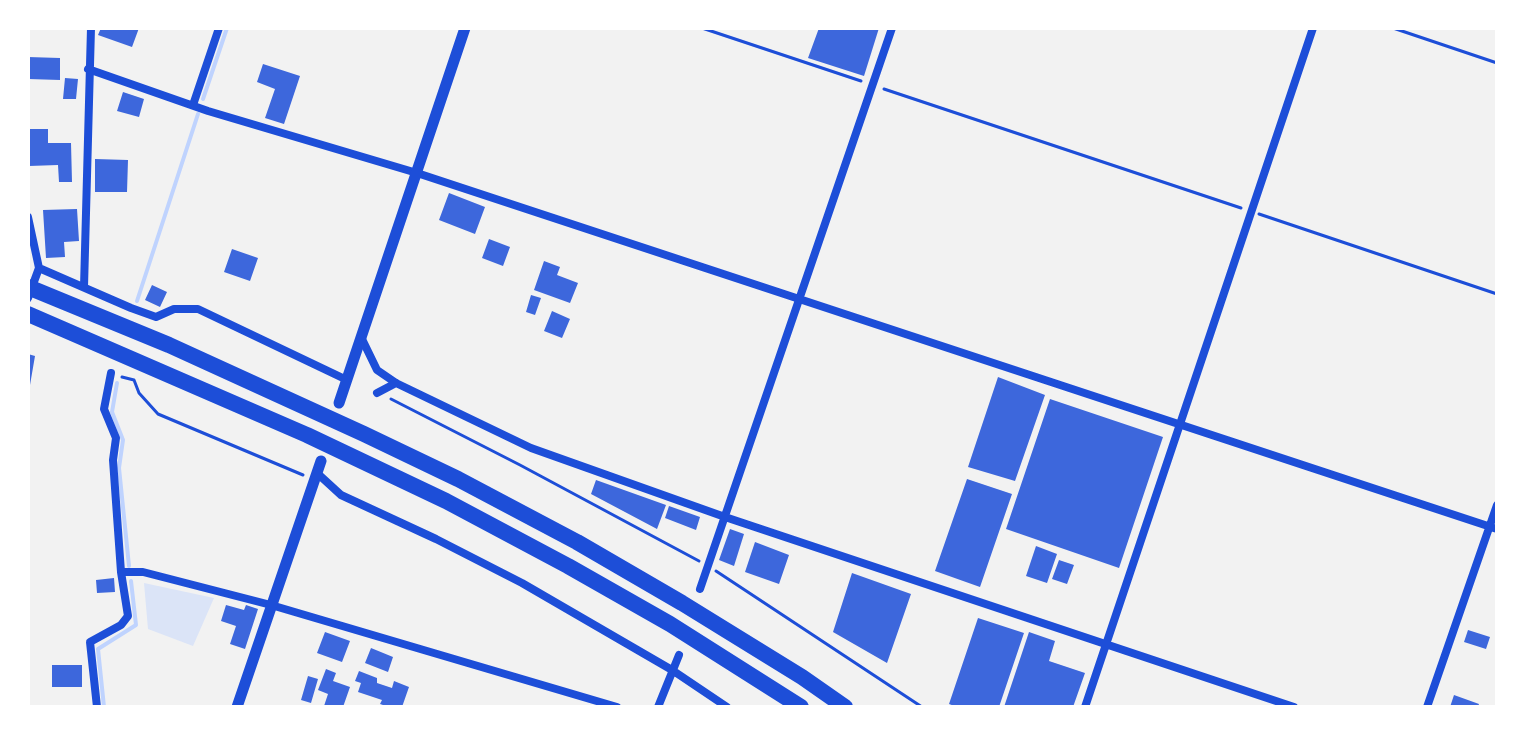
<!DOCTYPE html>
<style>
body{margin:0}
#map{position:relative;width:1525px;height:735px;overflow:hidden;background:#f2f2f2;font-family:"Nunito Sans",sans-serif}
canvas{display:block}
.frame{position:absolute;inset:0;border:30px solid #fff;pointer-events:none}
</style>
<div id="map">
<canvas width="1525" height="735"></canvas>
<div class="frame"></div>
</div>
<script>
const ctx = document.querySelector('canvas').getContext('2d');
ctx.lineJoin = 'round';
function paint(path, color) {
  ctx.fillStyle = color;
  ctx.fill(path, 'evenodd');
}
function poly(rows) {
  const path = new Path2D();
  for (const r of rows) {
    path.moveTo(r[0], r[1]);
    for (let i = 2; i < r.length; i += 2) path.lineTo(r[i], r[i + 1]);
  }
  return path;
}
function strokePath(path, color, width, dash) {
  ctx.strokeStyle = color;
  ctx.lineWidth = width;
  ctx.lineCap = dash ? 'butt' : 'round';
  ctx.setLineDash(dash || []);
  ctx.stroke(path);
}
paint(poly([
 [144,583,214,598,193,646,148,629]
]), '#dbe4f7');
strokePath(poly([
 [203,99,227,28],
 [137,301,198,114],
 [117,383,112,412,123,440,119,468,129,566],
 [104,707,98,649,136,625,131,581]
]), '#bfd3fe', 4);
paint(poly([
 [101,28,139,28,132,47,98,35],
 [819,28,879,28,864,76,808,58],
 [28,57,60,58,60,80,28,79],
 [263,64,300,76,284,124,265,118,275,89,257,82],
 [65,78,78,79,76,99,63,99],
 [123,92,144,99,139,117,117,111],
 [28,129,48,129,48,143,71,143,72,182,59,182,58,165,29,166],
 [95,159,128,160,127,192,95,192],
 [449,193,485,207,475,234,439,220],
 [77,209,79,241,64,242,65,257,46,258,43,210],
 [489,239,510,247,503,266,482,258],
 [232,249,258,258,250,281,224,272],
 [544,261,560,267,557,275,578,283,570,303,534,290],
 [152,285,167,292,160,307,145,300],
 [531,295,541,298,535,315,526,312],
 [552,311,570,319,562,338,544,331],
 [28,354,35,356,30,385,28,385],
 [998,377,1045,395,1015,481,968,467],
 [1050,399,1163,437,1119,568,1006,529],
 [967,479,1012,494,980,587,935,571],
 [596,480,666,505,657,529,591,494],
 [669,506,700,517,696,530,665,518],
 [730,529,744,534,734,566,719,560],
 [755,542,789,555,779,584,745,572],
 [1036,546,1057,554,1047,583,1026,576],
 [1059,560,1074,565,1067,584,1052,579],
 [852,573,911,594,887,663,833,632],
 [114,578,115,592,97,593,96,580],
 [226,605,244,610,246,605,258,609,245,649,230,644,236,626,221,621],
 [978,618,1024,633,999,707,957,707,949,704],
 [1468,630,1490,637,1486,649,1464,642],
 [325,632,350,641,342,662,317,653],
 [1029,632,1055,641,1049,661,1085,673,1073,707,1004,707],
 [371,648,393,657,388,672,365,663],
 [52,665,82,665,82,687,52,687],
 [326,669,336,673,333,681,350,687,343,707,324,706,328,694,318,690],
 [359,671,377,678,377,683,392,688,394,681,409,687,402,707,389,707,380,704,382,700,358,692,361,683,355,681],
 [308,676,318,679,311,703,301,700],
 [1454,695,1479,704,1478,707,1450,707]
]), '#3d67dc');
strokePath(poly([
 [702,28,861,81],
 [1393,28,1497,63],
 [884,89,1241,208],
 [1259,214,1497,294],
 [122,377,134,380,139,393,158,414,303,475],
 [391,399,520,465,699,561],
 [716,571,922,707]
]), '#1d4ed8', 3);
strokePath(poly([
 [88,69,208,111,417,173,1497,529],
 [193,105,219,28],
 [28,217,39,268,28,298],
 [39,268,131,308,156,317,174,309,198,309,347,380],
 [84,287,91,28],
 [361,337,377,370,396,383,531,448,725,517,1294,707],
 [377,393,396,383],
 [317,473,341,495,436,539,522,583,672,670,727,707],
 [121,572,143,572,271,605,617,707],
 [700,589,892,28],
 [97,707,90,642,121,625,128,616,121,572,113,460,116,438,104,409,111,373],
 [658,707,679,655],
 [1085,707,1313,28],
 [1427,707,1497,505]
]), '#1d4ed8', 8);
strokePath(poly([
 [339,403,465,28],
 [237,707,321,461]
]), '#1d4ed8', 11);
strokePath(poly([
 [28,287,169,345,364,434,458,479,577,542,682,603,802,677,845,707],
 [28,314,307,435,446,501,568,566,670,624,801,707]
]), '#1d4ed8', 16);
</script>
